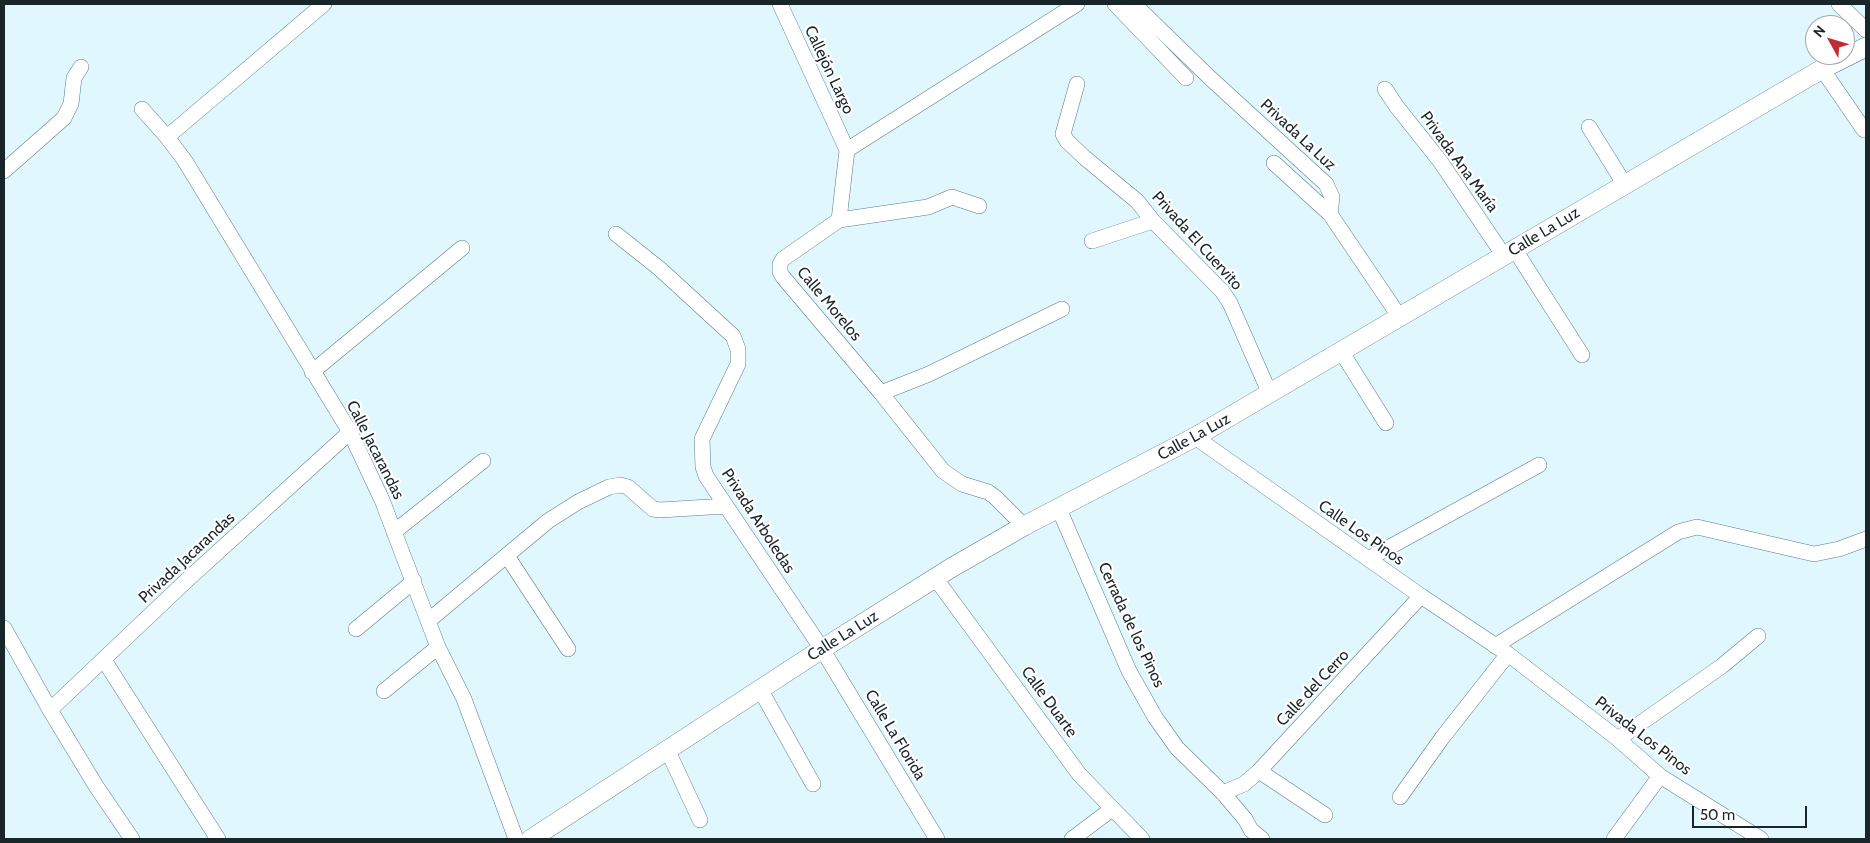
<!DOCTYPE html>
<meta charset="utf-8">
<style>
body{margin:0}
#map{position:relative;width:1870px;height:843px;overflow:hidden;background:#e1f7fe;font-family:Cabin,sans-serif}
canvas{display:block}
.frame{position:absolute;inset:0;border:5px solid #18262a;pointer-events:none}
.north{position:absolute;left:1805px;top:15px;width:50px;height:50px;box-sizing:border-box;background:#fff;border:1px solid #a3a8aa;border-radius:50%;rotate:309deg;font-size:14px;font-weight:700;line-height:20px;text-align:center;color:#18262a}
.north::after{content:'';display:block;margin:auto;width:18px;height:22px;background:#be2e33;clip-path:polygon(50% 0,100% 100%,50% 72%,0 100%)}
.scale{position:absolute;left:1692px;top:806px;width:115px;height:22px;box-sizing:border-box;border:2px solid #18262a;border-top:0;padding-left:6px;font-size:15px;line-height:18px;white-space:nowrap;color:#18262a;-webkit-text-stroke:4px #fff;paint-order:stroke}
</style>
<div id="map">
<canvas width="1870" height="843"></canvas>
<div class="frame"></div>
<div class="north">N</div>
<div class="scale">50 m</div>
</div>
<script>
const ctx = document.querySelector('canvas').getContext('2d');
ctx.lineJoin = 'round';
function poly(rows) {
  const path = new Path2D();
  for (const r of rows) {
    path.moveTo(r[0], r[1]);
    for (let i = 2; i < r.length; i += 2) path.lineTo(r[i], r[i + 1]);
  }
  return path;
}
function strokePath(path, color, width, dash) {
  ctx.strokeStyle = color;
  ctx.lineWidth = width;
  ctx.lineCap = dash ? 'butt' : 'round';
  ctx.setLineDash(dash || []);
  ctx.stroke(path);
}
function drawText(font, color, halo, rows, align = 'center') {
  ctx.font = font + ' Cabin,sans-serif';
  ctx.lineWidth = 4.5;
  ctx.setLineDash([]);
  ctx.textBaseline = 'middle';
  ctx.strokeStyle = halo;
  ctx.fillStyle = color;
  for (const [text, x, y, turn = 0] of rows) {
    ctx.save();
    ctx.translate(x, y);
    ctx.rotate((+turn || 0) * Math.PI / 180);
    ctx.textAlign = isNaN(turn) ? turn : align;
    if (halo) ctx.strokeText(text, 0, 0);
    ctx.fillText(text, 0, 0);
    ctx.restore();
  }
}
const minor = poly([
 [780,4,847,150],
 [1115,4,1186,78],
 [1134,4,1209,77,1326,184,1332,197,1330,214,1399,316],
 [1839,4,1866,30],
 [1822,69,1864,130],
 [1077,84,1063,134,1067,141,1085,158,1137,201,1153,221,1222,291,1230,303,1270,394],
 [1385,89,1397,107,1440,161,1504,256],
 [142,109,167,137,185,161,350,432,382,500,438,647,464,699,516,839],
 [1589,127,1625,185],
 [167,137,324,4],
 [847,150,839,220,783,259,780,264,780,272,783,277,881,393,943,471,962,484,988,492,995,497,1024,526],
 [847,150,1077,4],
 [1274,163,1330,214],
 [4,171,64,118,71,104,74,78,81,67],
 [839,220,928,207,952,197,979,206],
 [616,234,660,269,733,336,738,349,738,364,702,439,703,467,706,476,822,649,937,839],
 [1092,241,1153,221],
 [1515,250,1582,355],
 [1341,351,1386,423],
 [312,372,462,248],
 [881,393,929,374,1062,309],
 [1195,437,1421,596,1508,654,1618,739,1660,776,1761,839],
 [1059,509,1129,671,1155,717,1177,748,1223,793,1245,819,1251,830,1262,839],
 [394,532,483,461],
 [507,556,568,649],
 [1368,559,1539,465],
 [936,579,1079,774,1142,839],
 [428,621,548,521,578,502,609,487,620,485,628,487,653,509,660,510,726,506],
 [4,628,50,710,96,786,132,839],
 [356,629,414,581],
 [1495,646,1678,532,1697,527,1814,554,1839,549,1866,539],
 [104,660,218,839],
 [760,689,813,784],
 [384,691,438,647],
 [50,710,186,581,350,432],
 [1618,739,1722,666,1758,636],
 [667,749,700,820],
 [1259,771,1325,815],
 [1223,793,1244,784,1259,771,1421,596],
 [1400,797,1442,738,1508,654],
 [1072,839,1112,809],
 [1614,839,1660,776]
]);
const tertiary = poly([
 [531,839,822,649,951,568,1024,526,1195,437,1822,69,1866,47]
]);
strokePath(minor, '#5b7d86', 16);
strokePath(tertiary, '#5b7d86', 20);
strokePath(minor, '#fff', 15);
strokePath(tertiary, '#fff', 19);
drawText('16px', '#18262a', '#fff', [
 ["Callejón Largo",829,70,65],
 ["Privada La Luz",1298,135,43],
 ["Privada Ana María",1459,162,54],
 ["Calle La Luz",1544,232,-31],
 ["Privada El Cuervito",1197,241,48],
 ["Calle Morelos",829,304,50],
 ["Calle La Luz",1194,437,-29],
 ["Calle Jacarandas",375,450,63],
 ["Privada Arboledas",758,521,57],
 ["Calle Los Pinos",1361,533,35],
 ["Privada Jacarandas",187,558,-43],
 ["Cerrada de los Pinos",1131,625,65],
 ["Calle La Luz",843,636,-32],
 ["Calle del Cerro",1313,688,-47],
 ["Calle Duarte",1049,702,54],
 ["Calle La Florida",895,735,59],
 ["Privada Los Pinos",1643,736,38]
]);
</script>
